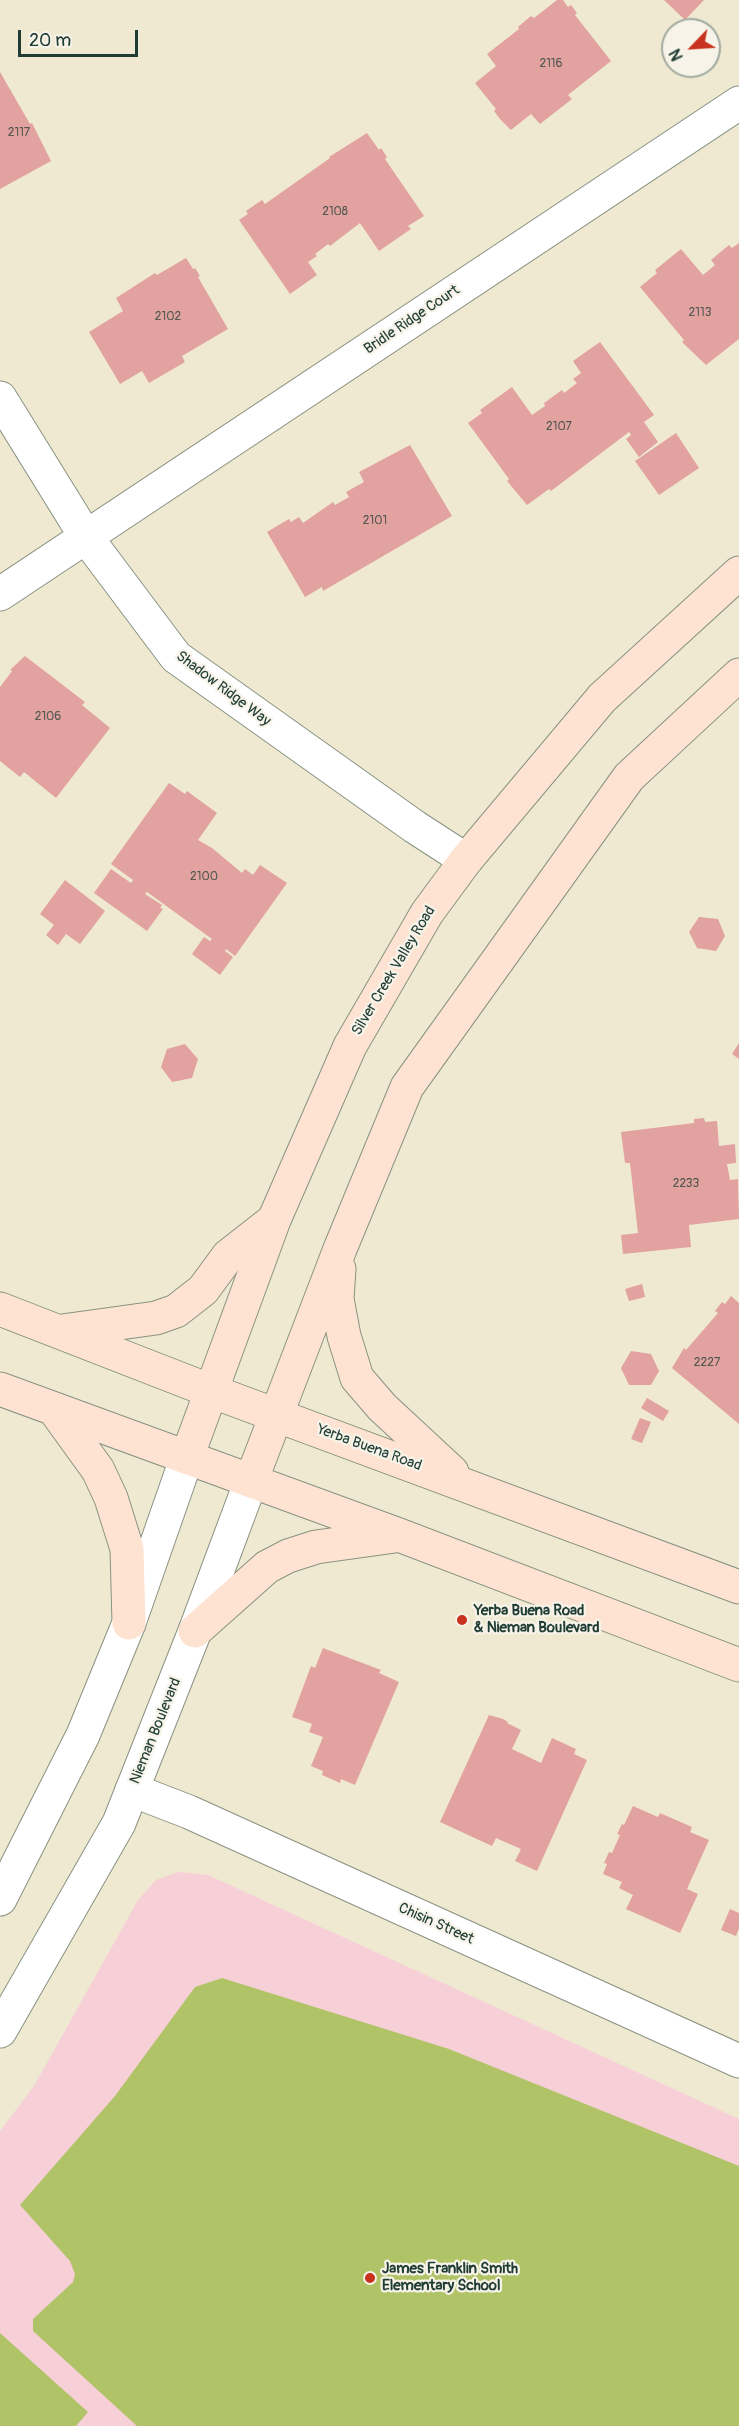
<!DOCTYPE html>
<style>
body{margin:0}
#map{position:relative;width:739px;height:2426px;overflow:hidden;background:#f0e9d1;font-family:Pangolin,sans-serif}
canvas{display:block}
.north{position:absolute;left:661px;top:18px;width:60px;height:60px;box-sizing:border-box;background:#f7f3e8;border:2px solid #a1aaa0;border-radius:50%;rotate:245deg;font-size:16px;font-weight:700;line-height:24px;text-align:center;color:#1f3d34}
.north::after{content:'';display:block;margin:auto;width:21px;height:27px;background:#c8321e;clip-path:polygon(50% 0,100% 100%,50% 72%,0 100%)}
.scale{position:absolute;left:18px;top:30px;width:120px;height:27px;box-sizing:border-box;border:3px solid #1f3d34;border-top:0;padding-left:8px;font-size:18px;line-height:21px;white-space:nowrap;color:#1f3d34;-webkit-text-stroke:4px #f7f3e8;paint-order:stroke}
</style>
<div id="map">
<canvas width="739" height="2426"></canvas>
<div class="north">N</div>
<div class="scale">20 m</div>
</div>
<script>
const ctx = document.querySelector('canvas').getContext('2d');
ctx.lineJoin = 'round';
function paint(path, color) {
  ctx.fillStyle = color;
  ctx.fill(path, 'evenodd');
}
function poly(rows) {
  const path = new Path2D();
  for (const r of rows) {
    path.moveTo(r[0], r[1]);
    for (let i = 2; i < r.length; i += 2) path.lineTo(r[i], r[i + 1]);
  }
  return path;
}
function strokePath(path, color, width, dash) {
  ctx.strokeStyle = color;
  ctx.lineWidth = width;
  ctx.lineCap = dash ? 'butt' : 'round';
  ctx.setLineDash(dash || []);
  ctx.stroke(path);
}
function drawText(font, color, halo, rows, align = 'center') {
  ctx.font = font + ' Pangolin,sans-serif';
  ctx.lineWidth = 4.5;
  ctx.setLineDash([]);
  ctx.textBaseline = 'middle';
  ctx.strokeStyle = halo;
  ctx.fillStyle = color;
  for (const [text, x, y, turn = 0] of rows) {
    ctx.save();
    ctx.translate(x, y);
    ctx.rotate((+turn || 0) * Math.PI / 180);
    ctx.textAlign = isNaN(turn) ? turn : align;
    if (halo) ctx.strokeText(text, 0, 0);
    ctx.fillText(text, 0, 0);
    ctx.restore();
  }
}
paint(poly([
 [178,1872,208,1875,739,2119,739,2426,0,2426,0,2131,34,2086,138,1900,156,1880]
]), '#f6cfd7');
paint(poly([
 [222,1978,449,2049,739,2166,739,2426,137,2426,33,2331,33,2319,73,2282,75,2274,70,2261,20,2205,115,2096,195,1987],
 [0,2333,88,2412,76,2426,0,2426]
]), '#b0c367');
paint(poly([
 [557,0,563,0,568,7,571,5,577,13,575,15,611,61,568,95,572,99,540,124,531,114,511,130,500,119,494,111,496,109,475,83,496,66,487,54,519,29,518,27,531,16,534,18],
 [664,0,704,0,685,20],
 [0,72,30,124,32,123,51,161,0,189],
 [367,133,379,150,381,148,387,157,385,159,424,216,408,226,411,229,379,251,360,223,330,246,328,244,315,254,317,256,308,262,317,275,290,294,239,220,248,214,246,211,262,200,265,204,330,158,329,157],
 [739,243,739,339,706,365,682,342,684,340,640,287,657,273,655,270,681,249,703,275,715,265,711,260,729,245,732,248],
 [186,258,193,269,195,268,200,276,198,277,228,329,182,356,185,362,149,383,142,371,120,384,89,332,123,311,116,298,155,273,157,275],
 [600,342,654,415,644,422,658,442,639,457,626,439,631,435,629,432,551,491,549,489,527,505,507,481,509,479,468,423,482,413,480,410,512,387,532,415,545,406,544,403,562,390,564,393,577,383,573,379,581,373,573,361],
 [676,433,699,468,659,495,635,461],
 [410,445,452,516,323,591,322,587,305,597,267,532,289,519,291,522,299,517,303,523,333,502,335,505,349,497,346,492,364,482,359,472],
 [25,656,85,702,82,705,110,728,56,798,24,772,20,777,0,761,0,687,12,671,10,670],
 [169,783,185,794,187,791,217,813,198,840,212,848,242,873,245,869,253,875,260,865,287,883,235,956,226,949,225,951,233,957,220,975,192,954,204,937,210,941,212,939,147,892,145,894,162,905,160,908,163,909,147,931,94,893,111,869,131,883,133,880,111,864],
 [65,880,105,911,80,944,66,934,58,945,46,935,54,925,40,914],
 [699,917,718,919,725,936,716,951,697,948,689,932],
 [739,1043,739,1059,732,1054],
 [185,1044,198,1059,192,1078,172,1082,161,1067,167,1049],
 [704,1118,705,1122,717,1121,719,1146,735,1144,736,1163,727,1164,730,1180,738,1179,739,1219,689,1225,691,1247,623,1254,621,1235,638,1233,630,1163,625,1163,621,1132,694,1123,694,1119],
 [642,1284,645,1297,629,1301,625,1289],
 [731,1296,739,1303,739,1424,672,1368,684,1348,686,1350,718,1313,715,1311,722,1302,725,1304],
 [631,1351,651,1354,659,1371,651,1385,629,1385,621,1368],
 [647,1398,669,1411,663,1421,641,1408],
 [640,1418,651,1422,642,1443,631,1439],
 [323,1648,381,1670,379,1673,399,1682,355,1785,341,1779,340,1783,322,1775,323,1771,311,1766,323,1737,309,1732,312,1724,292,1717,311,1666,315,1668],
 [489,1715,503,1719,508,1722,507,1723,521,1730,512,1749,541,1763,552,1738,576,1749,574,1754,587,1760,537,1871,515,1861,521,1849,496,1838,492,1846,440,1822],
 [633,1806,658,1817,660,1813,692,1827,690,1832,709,1840,687,1889,698,1894,680,1933,626,1909,633,1895,619,1888,622,1882,603,1874,607,1864,604,1863,609,1852,612,1853,620,1835,617,1834,622,1824,624,1825],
 [730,1909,739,1913,739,1928,736,1936,721,1930]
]), '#e1a2a0');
const minor = poly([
 [0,398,86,537,176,657,415,827,466,860],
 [0,594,739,103],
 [132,1790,189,1812,739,2061]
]);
const tertiary = poly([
 [0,1899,83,1735,129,1623,187,1457],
 [0,2031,119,1823,195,1631,251,1481]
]);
const secondary = poly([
 [339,1269,337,1299,344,1336,357,1378,382,1407,452,1472],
 [0,1309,211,1391,739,1587],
 [62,1331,156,1318,176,1311,203,1290,228,1256,274,1220],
 [0,1389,399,1535,739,1665],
 [54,1409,98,1470,111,1498,127,1549,129,1623],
 [187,1457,274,1220,350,1046,427,913,466,860,602,698,739,573],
 [251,1481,340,1249,407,1087,629,777,739,675],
 [195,1631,267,1567,288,1556,316,1547,395,1536]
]);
strokePath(minor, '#889382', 35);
strokePath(tertiary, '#889382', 35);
strokePath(secondary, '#889382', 35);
strokePath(minor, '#fff', 33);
strokePath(tertiary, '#fff', 33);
strokePath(secondary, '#fee3d2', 33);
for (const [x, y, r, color] of [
 [462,1620,6,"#c8321e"],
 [370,2278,6,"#c8321e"]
]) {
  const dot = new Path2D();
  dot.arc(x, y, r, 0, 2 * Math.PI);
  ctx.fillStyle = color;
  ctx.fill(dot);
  strokePath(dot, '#f7f3e8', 2);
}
drawText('12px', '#50564f', null, [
 ["2116",551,64],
 ["2117",19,133],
 ["2108",335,212],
 ["2113",700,313],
 ["2102",168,317],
 ["2107",559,427],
 ["2101",375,521],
 ["2106",48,717],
 ["2100",204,877],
 ["2233",686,1184],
 ["2227",707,1363]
]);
drawText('15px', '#1f3d34', '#f7f3e8', [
 ["Bridle Ridge Court",412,320,-34],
 ["Shadow Ridge Way",223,689,37],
 ["Silver Creek Valley Road",394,971,-59],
 ["Yerba Buena Road",369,1448,20],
 ["Nieman Boulevard",156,1731,-68],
 ["Chisin Street",436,1924,24]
]);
drawText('bold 15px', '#1f3d34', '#f7f3e8', [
 ["Yerba Buena Road",474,1611],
 ["& Nieman Boulevard",474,1628],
 ["James Franklin Smith",382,2269],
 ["Elementary School",382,2286]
], 'left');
</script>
